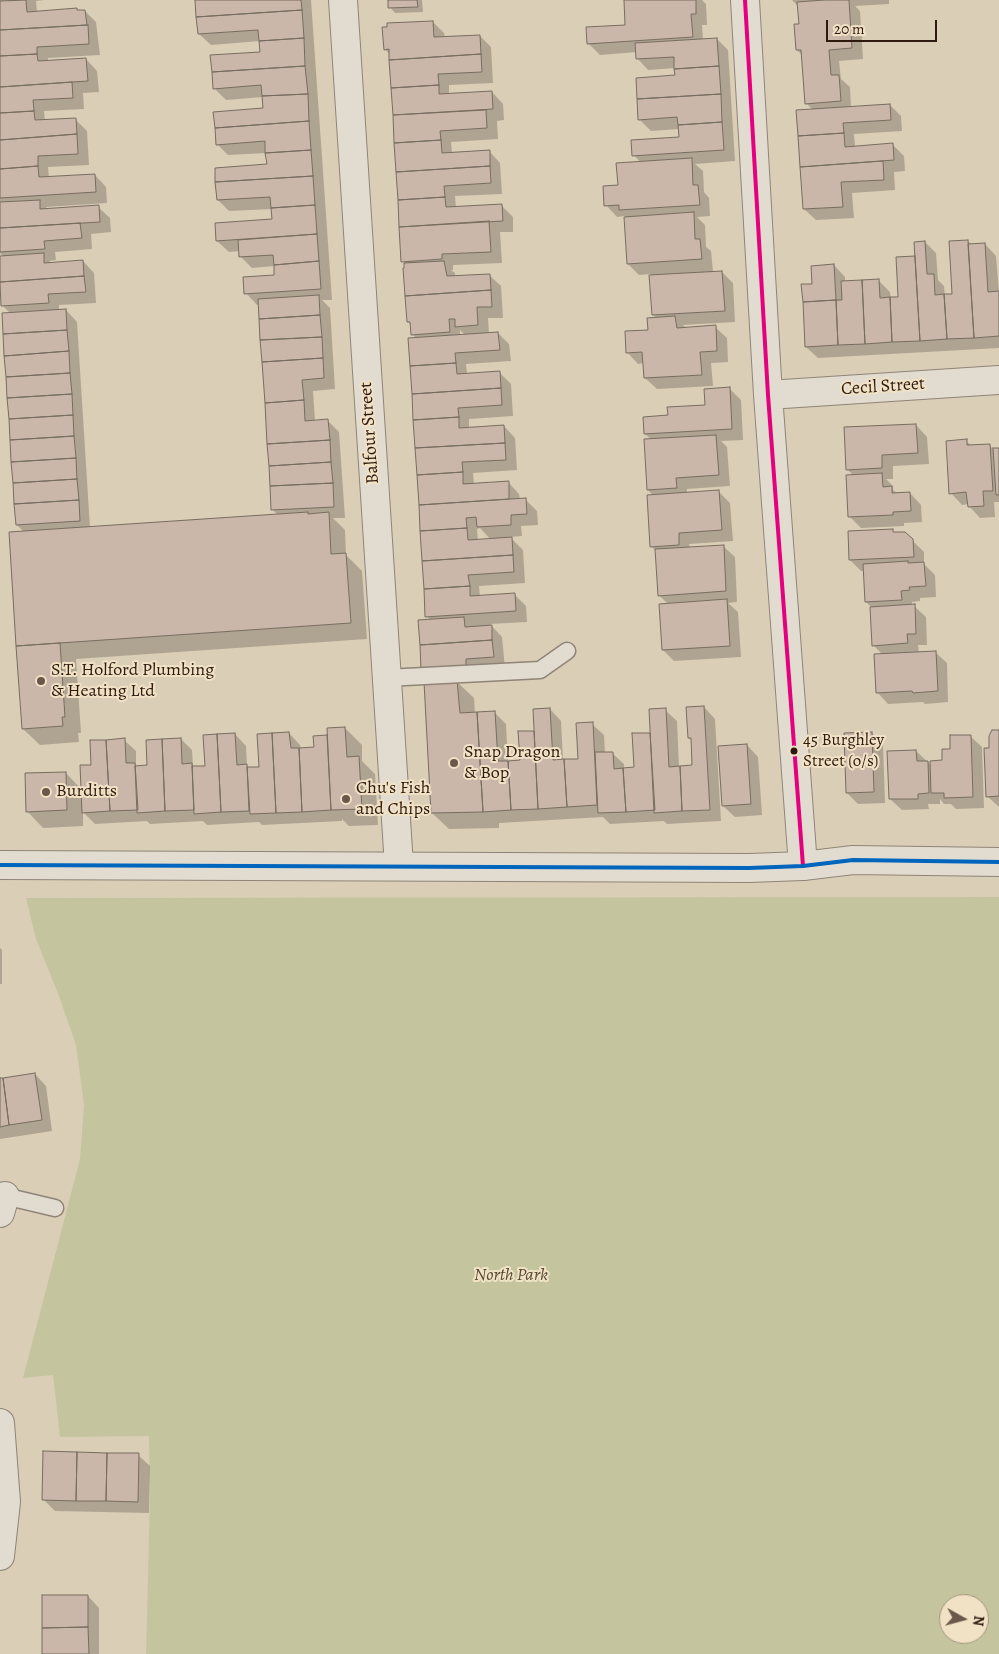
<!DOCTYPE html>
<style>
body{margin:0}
#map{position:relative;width:999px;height:1654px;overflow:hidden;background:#dbceb7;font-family:Alegreya,serif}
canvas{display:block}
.north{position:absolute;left:939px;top:1594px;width:50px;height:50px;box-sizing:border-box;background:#f1e2c6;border:1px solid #a3927d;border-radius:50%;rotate:97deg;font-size:14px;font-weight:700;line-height:20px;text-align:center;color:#2e190f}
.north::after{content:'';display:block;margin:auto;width:18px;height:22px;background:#6b584a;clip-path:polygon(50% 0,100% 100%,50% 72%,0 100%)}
.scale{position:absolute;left:826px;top:20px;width:111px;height:22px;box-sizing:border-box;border:2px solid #2e190f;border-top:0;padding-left:6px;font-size:15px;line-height:18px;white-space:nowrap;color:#2e190f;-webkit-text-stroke:4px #f1e2c6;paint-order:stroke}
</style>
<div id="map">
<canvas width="999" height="1654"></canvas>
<div class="north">N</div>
<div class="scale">20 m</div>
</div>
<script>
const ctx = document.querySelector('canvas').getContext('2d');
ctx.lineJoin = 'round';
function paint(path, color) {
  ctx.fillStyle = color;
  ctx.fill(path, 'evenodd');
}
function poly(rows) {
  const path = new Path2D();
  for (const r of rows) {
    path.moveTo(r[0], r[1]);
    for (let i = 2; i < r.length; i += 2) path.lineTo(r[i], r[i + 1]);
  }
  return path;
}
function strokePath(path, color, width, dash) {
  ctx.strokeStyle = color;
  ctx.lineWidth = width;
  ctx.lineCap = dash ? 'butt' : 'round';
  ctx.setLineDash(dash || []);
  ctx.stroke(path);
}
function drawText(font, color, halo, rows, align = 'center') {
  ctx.font = font + ' Alegreya,serif';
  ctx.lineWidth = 4;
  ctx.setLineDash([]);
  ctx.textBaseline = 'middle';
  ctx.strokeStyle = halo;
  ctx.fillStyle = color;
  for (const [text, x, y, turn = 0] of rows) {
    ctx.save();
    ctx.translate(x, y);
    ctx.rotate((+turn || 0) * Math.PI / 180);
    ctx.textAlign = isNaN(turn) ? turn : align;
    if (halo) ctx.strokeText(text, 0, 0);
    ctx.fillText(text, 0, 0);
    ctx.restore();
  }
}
paint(poly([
 [999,897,999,1654,146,1654,150,1501,149,1436,60,1437,53,1375,23,1378,80,1159,84,1105,76,1045,59,996,36,939,26,898],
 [949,1604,979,1604,979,1634,949,1634]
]), '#c4c59f');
paint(poly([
 [0,0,45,0,36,1,37,12,85,11,96,22,100,55,48,58,48,62,86,59,97,71,99,92,83,93,84,109,44,111,45,121,75,119,87,131,89,165,48,167,49,178,95,175,106,187,107,203,46,207,48,210,98,207,110,218,111,232,91,234,92,249,55,252,56,260,49,261,52,263,83,261,94,273,96,303,59,305,59,311,66,310,77,322,90,528,278,515,273,510,260,305,257,305,246,293,275,276,275,266,252,268,240,256,240,251,229,252,217,241,273,221,272,209,229,211,218,200,268,165,267,153,228,155,217,144,264,109,263,97,226,100,214,88,261,53,260,41,211,45,199,34,207,0,311,0,332,300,322,300,330,308,335,389,313,391,315,421,328,421,339,432,345,518,333,518,345,530,346,555,362,571,367,639,76,659,81,733,78,733,79,742,40,745,23,729,10,533,24,532,17,525,11,314,2,305,0,267,0,257,4,257,0,253],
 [389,0,422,0,423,12,395,13,390,7],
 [625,0,702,0,706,4,707,25,702,25,703,40,717,39,728,50,735,161,695,164,703,171,704,192,709,198,710,216,697,217,705,225,706,247,711,251,713,272,722,272,733,283,735,322,683,325,686,328,715,327,727,338,728,362,711,363,713,386,657,389,645,378,644,363,638,364,627,352,650,331,657,318,653,315,651,274,639,275,628,264,625,216,617,217,606,205,619,186,641,163,634,155,680,138,679,129,651,131,639,119,676,76,676,68,648,70,637,58,637,52,600,55,588,43,626,26],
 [792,0,889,0,889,4,855,6,860,11,863,59,839,61,841,79,850,87,851,108,890,105,901,116,902,131,854,134,855,147,893,145,904,156,905,171,894,172,895,190,852,193,854,218,816,220,804,209,798,111,813,110,806,103,802,55,797,50,800,25,799,7],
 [433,22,444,33,445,38,480,36,491,47,493,83,449,85,449,95,492,92,503,104,504,120,497,121,498,139,451,142,452,153,489,151,500,163,502,194,455,196,456,208,501,205,513,217,513,232,500,232,502,263,453,265,453,270,451,270,455,273,455,277,489,275,501,286,503,318,488,318,489,334,498,333,509,344,511,361,466,364,467,374,499,372,511,384,513,416,469,419,469,429,504,426,515,438,517,470,473,473,474,484,508,482,519,494,520,500,525,499,537,511,538,525,521,526,522,536,510,537,523,550,525,583,479,586,480,597,515,595,526,606,527,622,490,624,502,637,505,668,455,680,474,698,475,714,494,712,506,724,508,762,521,761,519,733,535,732,550,709,561,721,563,760,579,760,592,724,604,735,605,753,612,753,624,764,624,769,635,769,634,735,651,734,665,710,677,721,679,767,694,767,692,741,689,738,704,707,715,719,721,821,667,824,664,821,610,824,603,817,499,823,499,828,449,829,432,813,425,683,430,620,427,616,409,339,416,338,412,334,412,325,408,322,405,264,403,261,390,55,385,49],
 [460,330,465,335,460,335],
 [480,528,491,540,478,541,477,529],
 [968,241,972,245,985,244,996,256,999,292,999,348,818,358,806,347,813,285,834,265,845,277,845,282,879,281,890,292,891,299,900,298,916,257,925,242,936,253,938,280,944,286,945,296,954,295],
 [730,389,741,400,743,440,721,441,727,447,730,486,687,489,687,493,719,492,730,503,733,541,689,544,690,548,723,546,735,557,737,602,728,603,738,612,741,657,674,661,663,650,668,604,659,595,656,551,651,546,654,496,648,490,652,440,645,434,669,417,706,406],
 [916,425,927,437,929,464,893,466,893,479,886,479,893,486,893,490,898,494,910,493,921,505,922,522,904,523,904,526,861,528,850,517,847,476,854,476,847,469],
 [966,441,972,446,989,445,993,449,999,449,999,502,994,502,995,517,980,518,969,506,969,504,962,505,951,493],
 [892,531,895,534,912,540,924,552,924,564,935,575,936,597,920,598,920,601,912,602,912,606,914,606,926,617,927,645,918,645,919,653,935,652,947,663,948,702,925,704,923,702,888,704,877,692,883,655,873,645,871,607,866,602,864,571,861,571,850,560],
 [345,728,362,745,362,761,375,774,378,825,349,826,342,819,342,821,262,825,259,822,207,825,203,821,150,824,147,821,95,824,83,812,83,826,43,828,27,811,66,773,82,790,92,766,124,740,136,751,136,766,148,767,181,739,192,750,193,766,195,767,206,767,235,734,246,746,247,766,250,768,260,768,289,733,300,745,301,749,315,748,315,737,328,736],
 [999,732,999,807,987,796,990,749],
 [872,733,883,745,885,803,858,804,847,793],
 [970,736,982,747,984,808,956,809,951,804,944,804,940,799,940,804,928,804,929,809,902,810,890,799,916,751,932,766,943,762,951,750],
 [747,745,758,757,762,815,735,817,723,806],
 [0,948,2,950,2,984,0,984],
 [35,1074,46,1086,52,1131,0,1139,0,1080],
 [138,1455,150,1466,149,1513,55,1511,44,1500],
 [88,1596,99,1608,99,1654,44,1654]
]), '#0003');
const building = poly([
 [26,0,27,12,77,8,77,10,85,10,87,25,0,30,0,1,26,0],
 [195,0,301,0,302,10,196,17,195,0],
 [388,0,417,0,418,7,388,8,388,0],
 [624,0,696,0,696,14,691,14,693,37,587,44,586,27,625,25,624,0],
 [824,0,849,0,852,48,829,50,831,75,839,75,841,101,805,104,801,50,796,50,794,24,799,24,797,2,824,0],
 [302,10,304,38,259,41,258,30,198,34,196,17,302,10],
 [433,21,434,37,480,35,481,54,389,60,389,49,384,50,382,27,387,27,387,23,433,21],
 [88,25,89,44,37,47,37,54,0,56,0,30,88,25],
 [304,38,305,66,212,72,210,55,260,52,259,41,304,38],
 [717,38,719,66,674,69,674,57,636,59,635,43,717,38],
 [37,54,38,61,86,58,88,81,0,87,0,56,37,54],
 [481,54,482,72,438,74,439,85,391,88,389,60,481,54],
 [305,66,308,94,262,96,261,85,213,89,212,72,305,66],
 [719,66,721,94,637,99,636,78,675,75,674,69,719,66],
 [72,82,73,98,33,100,34,111,0,113,0,87,72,82],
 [439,85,439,94,492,91,493,109,393,115,391,88,439,85],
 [308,94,309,121,215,128,213,112,263,108,262,96,308,94],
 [721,94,722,122,678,125,677,117,638,120,637,99,721,94],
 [890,104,891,120,843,123,844,133,798,136,796,110,890,104],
 [486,110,487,128,440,131,441,140,394,143,393,115,486,110],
 [34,111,35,120,76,118,77,134,0,140,0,113,34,111],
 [309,121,311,150,265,153,265,141,216,145,215,128,309,121],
 [722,122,724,150,632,156,631,140,679,137,678,125,722,122],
 [844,133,845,147,893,143,894,160,800,167,798,136,844,133],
 [77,134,78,154,38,156,38,166,0,169,0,140,77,134],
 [441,140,442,153,490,150,490,166,396,172,394,143,441,140],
 [311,150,313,176,215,182,215,168,267,164,265,153,311,150],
 [692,158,693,185,698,185,700,205,619,210,619,205,604,206,603,186,618,185,616,163,692,158],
 [883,161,884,180,841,182,843,207,803,209,800,167,883,161],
 [38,166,39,177,95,174,96,192,0,198,0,169,38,166],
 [490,166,491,183,444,186,445,197,398,200,396,172,490,166],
 [313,176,315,205,271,208,270,197,217,200,215,182,313,176],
 [445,197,446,207,502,204,503,221,399,227,398,200,445,197],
 [40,200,40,209,99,205,100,222,0,228,0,202,40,200],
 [315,205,317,234,216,241,215,223,272,219,271,208,315,205],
 [694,212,695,239,700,239,702,259,627,264,624,217,694,212],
 [489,221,491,252,442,254,442,259,401,262,399,227,489,221],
 [80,223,82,238,44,241,45,249,0,252,0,228,80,223],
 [317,234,319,261,274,265,273,255,239,257,238,240,317,234],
 [968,240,974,338,947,339,944,294,952,294,949,241,968,240],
 [925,241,927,274,934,274,935,295,944,294,947,339,920,341,914,242,925,241],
 [985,243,988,292,999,291,999,336,974,338,968,244,985,243],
 [44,253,44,263,83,260,84,276,0,282,0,256,44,253],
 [915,256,920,341,892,342,890,297,898,297,896,257,915,256],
 [319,261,321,289,244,294,243,277,274,275,274,265,319,261],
 [444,261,447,276,490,274,491,290,405,296,403,268,404,268,404,263,444,261],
 [834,264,836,300,803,302,801,284,812,284,811,266,834,264],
 [722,271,725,311,652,315,649,275,722,271],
 [84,276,86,292,48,294,49,303,1,306,0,282,84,276],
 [879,279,880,298,890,297,892,342,865,344,862,280,879,279],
 [862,280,865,344,838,345,836,300,842,300,841,281,862,280],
 [491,290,492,307,477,307,478,325,455,327,455,319,449,319,450,332,411,335,410,322,407,322,405,296,491,290],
 [319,295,320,315,259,319,258,299,319,295],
 [836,300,838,345,805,347,803,302,836,300],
 [66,309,67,330,3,334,2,313,66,309],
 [320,315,322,337,260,340,259,319,320,315],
 [675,316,677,328,716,325,717,351,700,352,702,375,644,378,642,352,626,353,625,331,648,330,647,318,675,316],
 [67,330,69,351,4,356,3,334,67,330],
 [498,332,500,350,455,353,456,363,410,366,408,338,498,332],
 [322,337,323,358,262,362,260,340,322,337],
 [69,351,70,373,6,377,4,356,69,351],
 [323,358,324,378,302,380,304,400,265,403,262,362,323,358],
 [456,363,457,374,500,371,501,388,412,394,410,366,456,363],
 [70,373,72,394,7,398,6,377,70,373],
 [730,387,732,429,644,434,643,417,668,415,667,407,705,405,704,389,730,387],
 [501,388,502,405,458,408,459,417,413,420,412,394,501,388],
 [72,394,73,415,9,419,7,398,72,394],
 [304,400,305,421,328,419,330,440,267,444,265,403,304,400],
 [73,415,74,436,10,440,9,419,73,415],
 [459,417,459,428,504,425,505,443,415,448,413,420,459,417],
 [916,424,918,453,882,455,882,468,846,470,844,427,916,424],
 [716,435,719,475,676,478,677,488,647,490,644,439,716,435],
 [74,436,76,458,11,462,10,440,74,436],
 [967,439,967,445,990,444,993,491,983,491,984,506,968,507,966,492,949,494,946,441,967,439],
 [330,440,331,462,269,466,267,444,330,440],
 [505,443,506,460,462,462,463,472,417,475,415,448,505,443],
 [993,448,999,448,999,495,996,495,993,448],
 [76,458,77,479,13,483,11,462,76,458],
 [331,462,333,483,270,486,269,466,331,462],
 [463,472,463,484,509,481,509,499,419,505,417,475,463,472],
 [882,473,883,487,892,486,892,493,910,492,911,511,893,512,893,515,848,517,846,475,882,473],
 [77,479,79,500,14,504,13,483,77,479],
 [333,483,334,507,271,510,270,486,333,483],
 [719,490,722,530,679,533,679,545,650,547,647,495,719,490],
 [526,498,527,514,511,515,511,525,477,527,476,517,466,518,467,528,420,531,419,505,526,498],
 [79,500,80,521,16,525,14,504,79,500],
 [308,512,308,514,329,512,331,554,346,553,351,623,16,646,9,532,308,512],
 [467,528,468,540,512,537,513,555,422,561,420,531,467,528],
 [893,529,893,532,905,532,913,539,914,557,849,560,848,531,893,529],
 [724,545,726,591,658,596,655,549,724,545],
 [513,555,514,572,468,575,470,586,424,589,422,561,513,555],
 [908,561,908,563,924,562,926,586,909,587,910,590,901,591,902,600,865,602,863,564,908,561],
 [470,586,470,596,515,593,516,611,425,617,424,589,470,586],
 [727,599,730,646,662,650,659,604,727,599],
 [915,604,916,634,907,634,908,643,872,646,870,607,915,604],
 [464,617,465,627,492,625,492,640,420,645,418,620,464,617],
 [492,640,494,657,466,659,466,667,421,670,420,645,492,640],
 [60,643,65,717,62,717,63,726,22,729,16,646,60,643],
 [936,651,938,691,913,693,912,691,876,693,874,654,936,651],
 [457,680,460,713,477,712,483,812,431,813,424,682,457,680],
 [704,706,710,810,682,811,680,766,692,765,691,738,688,738,686,707,704,706],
 [550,708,553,760,564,759,567,807,538,809,533,709,550,708],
 [666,708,669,767,680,766,682,811,654,813,649,709,666,708],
 [495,711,498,761,508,761,511,810,483,812,477,712,495,711],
 [593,722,597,805,567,807,564,759,578,759,576,723,593,722],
 [345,727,347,757,359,756,362,809,331,810,327,728,345,727],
 [992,730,999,730,999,796,986,797,984,748,989,748,989,736,992,730],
 [518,731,534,731,538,809,511,810,508,761,520,760,518,731],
 [289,732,291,748,299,748,302,812,276,813,272,733,289,732],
 [872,732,874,792,846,793,844,733,872,732],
 [235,733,237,765,247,764,249,811,221,812,217,734,235,733],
 [272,733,276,813,250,814,247,767,259,767,257,734,272,733],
 [632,733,650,733,655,810,626,812,623,768,634,767,632,733],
 [217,734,221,812,194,814,192,766,205,766,203,735,217,734],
 [327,735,331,810,302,812,299,748,314,747,313,736,327,735],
 [950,735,971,735,973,797,944,798,944,793,931,793,930,761,942,760,942,749,950,749,950,735],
 [125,738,126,763,135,763,138,810,110,811,106,740,125,738],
 [181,738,182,764,192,763,194,810,165,811,162,739,181,738],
 [162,739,165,811,137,813,135,766,147,765,146,740,162,739],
 [90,740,106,740,110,811,82,813,80,765,91,765,90,740],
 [747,744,751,804,722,806,718,746,747,744],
 [916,750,917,761,928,761,929,793,918,794,918,799,889,799,887,751,916,750],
 [595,752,613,752,614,769,623,768,626,812,598,813,595,752],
 [66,772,67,810,26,812,25,773,66,772],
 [35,1073,42,1120,9,1125,3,1078,35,1073],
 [0,1078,3,1078,9,1125,0,1127,0,1078],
 [43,1451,77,1452,76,1501,42,1500,43,1451],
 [77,1452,107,1453,106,1501,76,1501,77,1452],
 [107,1453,139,1453,138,1502,106,1501,107,1453],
 [42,1595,88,1595,88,1627,42,1628,42,1595],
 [88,1627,89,1654,42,1654,42,1628,88,1627]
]);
paint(building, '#cab7a9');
strokePath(building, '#766d60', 1);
const service = poly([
 [386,678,540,670,567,651],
 [0,1195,55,1208]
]);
const minor = poly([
 [343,0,399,866],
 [745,0,768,395,803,866],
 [768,395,999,380],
 [0,1213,5,1196],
 [0,1423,6,1502,0,1556]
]);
const tertiary = poly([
 [0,865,749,868,803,866,853,860,999,862]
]);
strokePath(service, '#8f8477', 19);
strokePath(minor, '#8f8477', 30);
strokePath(tertiary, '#8f8477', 30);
strokePath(service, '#e2dcd0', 16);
strokePath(minor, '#e2dcd0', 28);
strokePath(tertiary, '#e2dcd0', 28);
strokePath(poly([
 [745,0,768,395,803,866]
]), '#e5007d', 4);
strokePath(poly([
 [0,865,749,868,803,866,853,860,999,862]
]), '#0065bd', 4);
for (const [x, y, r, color] of [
 [41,681,5,"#6b584a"],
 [794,751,4.5,"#2e190f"],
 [454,763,5,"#6b584a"],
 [46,792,5,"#6b584a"],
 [346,799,5,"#6b584a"]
]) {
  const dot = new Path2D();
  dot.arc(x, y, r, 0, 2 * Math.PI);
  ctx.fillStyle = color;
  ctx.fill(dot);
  strokePath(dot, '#f1e2c6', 2);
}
drawText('17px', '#2e190f', '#f1e2c6', [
 ["45 Burghley",803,741],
 ["Street (o/s)",803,762]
], 'left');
drawText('18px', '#2e190f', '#f1e2c6', [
 ["Cecil Street",883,387,-4],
 ["Balfour Street",370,433,-94]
]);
drawText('18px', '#2e190f', '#f1e2c6', [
 ["S.T. Holford Plumbing",51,671],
 ["& Heating Ltd",51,692],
 ["Snap Dragon",464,753],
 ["& Bop",464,774],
 ["Chu's Fish",356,789],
 ["and Chips",356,810],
 ["Burditts",56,792]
], 'left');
drawText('italic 18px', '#564a34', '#f1e2c6', [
 ["North Park",511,1276]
]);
</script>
